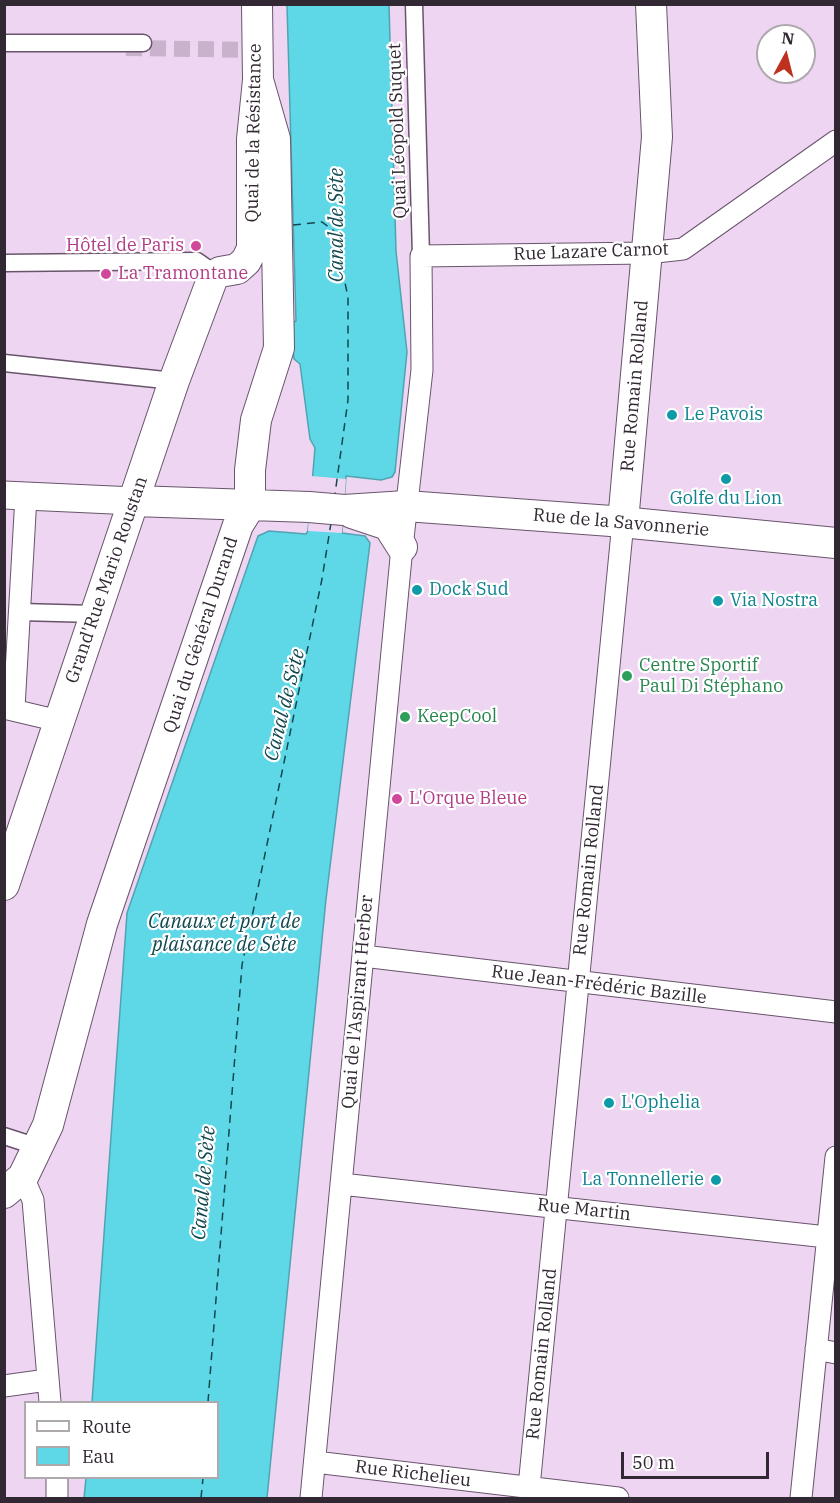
<!DOCTYPE html>
<meta charset="utf-8">
<style>
body{margin:0}
#map{position:relative;width:840px;height:1503px;overflow:hidden;background:#eed5f2;font-family:"IBM Plex Serif",serif}
canvas{display:block}
.frame{position:absolute;inset:0;border:6px solid #322833;pointer-events:none}
.legend{position:absolute;left:24px;top:1401px;width:195px;height:78px;box-sizing:border-box;background:#fff;border:2px solid #ada9ad;margin:0;padding:8px 10px;list-style:none;font-size:18px;color:#322833}
.legend li{display:flex;align-items:center;gap:12px;height:30px}
.legend b{width:30px;border:2px solid #ada9ad}
.north{position:absolute;left:756px;top:24px;width:60px;height:60px;box-sizing:border-box;background:#fff;border:2px solid #ada9ad;border-radius:50%;rotate:7deg;font-size:16px;font-weight:700;line-height:24px;text-align:center;color:#322833}
.north::after{content:'';display:block;margin:auto;width:21px;height:27px;background:#bd311e;clip-path:polygon(50% 0,100% 100%,50% 72%,0 100%)}
.scale{position:absolute;left:621px;top:1452px;width:148px;height:27px;box-sizing:border-box;border:3px solid #322833;border-top:0;padding-left:8px;font-size:18px;line-height:21px;white-space:nowrap;color:#322833;-webkit-text-stroke:4px #fff;paint-order:stroke}
</style>
<div id="map">
<canvas width="840" height="1503"></canvas>
<div class="frame"></div>
<ul class="legend">
<li><b style="height:8px;background:#fff"></b>Route</li>
<li><b style="height:16px;background:#5ed8e7"></b>Eau</li>
</ul>
<div class="north">N</div>
<div class="scale">50 m</div>
</div>
<script>
const ctx = document.querySelector('canvas').getContext('2d');
ctx.lineJoin = 'round';
function paint(path, color) {
  ctx.fillStyle = color;
  ctx.fill(path, 'evenodd');
}
function poly(rows) {
  const path = new Path2D();
  for (const r of rows) {
    path.moveTo(r[0], r[1]);
    for (let i = 2; i < r.length; i += 2) path.lineTo(r[i], r[i + 1]);
  }
  return path;
}
function strokePath(path, color, width, dash) {
  ctx.strokeStyle = color;
  ctx.lineWidth = width;
  ctx.lineCap = dash ? 'butt' : 'round';
  ctx.setLineDash(dash || []);
  ctx.stroke(path);
}
function drawText(font, color, halo, rows, align = 'center') {
  ctx.font = font + ' "IBM Plex Serif",serif';
  ctx.lineWidth = 4.5;
  ctx.setLineDash([]);
  ctx.textBaseline = 'middle';
  ctx.strokeStyle = halo;
  ctx.fillStyle = color;
  for (const [text, x, y, turn = 0] of rows) {
    ctx.save();
    ctx.translate(x, y);
    ctx.rotate((+turn || 0) * Math.PI / 180);
    ctx.textAlign = isNaN(turn) ? turn : align;
    if (halo) ctx.strokeText(text, 0, 0);
    ctx.fillText(text, 0, 0);
    ctx.restore();
  }
}
const water = poly([
 [287,5,389,5,396,251,407,352,395,472,392,477,381,480,346,476,342,533,365,536,370,543,326,899,267,1498,84,1498,86,1478,218,1478,218,1402,92,1402,127,913,258,536,269,531,306,534,308,531,315,448,310,439,300,364,294,359,290,324,296,321,287,5]
]);
paint(water, '#5ed8e7');
strokePath(water, '#51a3b1', 1.5);
paint(poly([
 [311,476,346,479,342,533,308,531]
]), '#eed5f2');
strokePath(poly([
 [293,225,322,222,334,231,348,297,348,400,335,494],
 [208,1402,242,965,322,579,331,523],
 [201,1498,203,1478]
]), '#11484f', 1.5, [8, 6]);
strokePath(poly([
 [126,48,257,50]
]), '#c8b2cc', 16, [16, 8]);
const pedestrian = poly([
 [414,4,421,256],
 [4,43,143,43],
 [4,263,197,261,207,268,213,277],
 [4,363,174,381],
 [20,612,95,614],
 [4,1136,38,1147]
]);
const minor = poly([
 [4,708,59,721],
 [14,708,26,496],
 [363,956,836,1012],
 [23,1177,33,1200,50,1402],
 [341,1184,827,1237],
 [816,1349,836,1353],
 [4,1386,47,1380],
 [315,1462,618,1498],
 [57,1478,57,1498],
 [529,1487,623,522],
 [311,1498,402,547,422,370,421,256,647,253,683,249,836,141],
 [801,1498,836,1157]
]);
const tertiary = poly([
 [4,495,134,501]
]);
const secondary = poly([
 [134,501,309,507,344,510,406,506,611,521,836,543],
 [352,513,388,525,402,547],
 [623,522,657,137,651,4],
 [4,885,174,381,213,277,220,272,237,269,246,261,252,249,252,139,258,80,257,4],
 [4,1193,23,1177,48,1125,102,924,238,525,250,506,250,470,256,420,279,348,275,139,258,80]
]);
strokePath(pedestrian, '#69546c', 19);
strokePath(minor, '#69546c', 23);
strokePath(tertiary, '#69546c', 29);
strokePath(secondary, '#69546c', 32);
strokePath(pedestrian, '#fff', 16);
strokePath(minor, '#fff', 21);
strokePath(tertiary, '#fff', 27);
strokePath(secondary, '#fff', 30);
for (const [x, y, r, color] of [
 [196,246,6,"#d1479c"],
 [106,274,6,"#d1479c"],
 [672,415,6,"#0f9aa8"],
 [726,479,6,"#0f9aa8"],
 [417,590,6,"#0f9aa8"],
 [718,601,6,"#0f9aa8"],
 [627,676,6,"#2e9e5b"],
 [405,717,6,"#2e9e5b"],
 [397,799,6,"#d1479c"],
 [609,1103,6,"#0f9aa8"],
 [716,1180,6,"#0f9aa8"]
]) {
  const dot = new Path2D();
  dot.arc(x, y, r, 0, 2 * Math.PI);
  ctx.fillStyle = color;
  ctx.fill(dot);
  strokePath(dot, '#fff', 2);
}
drawText('18px', '#322833', '#fff', [
 ["Quai Léopold Suquet",398,131,-92],
 ["Quai de la Résistance",254,133,-89],
 ["Rue Lazare Carnot",591,252,-2],
 ["Rue Romain Rolland",635,386,-85],
 ["Rue de la Savonnerie",621,523,5],
 ["Grand'Rue Mario Roustan",107,580,-71],
 ["Quai du Général Durand",201,635,-72],
 ["Rue Romain Rolland",589,870,-84],
 ["Rue Jean-Frédéric Bazille",599,985,7],
 ["Quai de l'Aspirant Herber",358,1002,-85],
 ["Rue Martin",584,1210,6],
 ["Rue Romain Rolland",542,1354,-84],
 ["Rue Richelieu",413,1474,7]
]);
drawText('18px', '#b23c85', '#fff', [
 ["Hôtel de Paris",184,246,"right"],
 ["La Tramontane",118,274],
 ["L'Orque Bleue",409,799]
], 'left');
drawText('18px', '#0d838f', '#fff', [
 ["Le Pavois",684,415],
 ["Golfe du Lion",726,499,"center"],
 ["Dock Sud",429,590],
 ["Via Nostra",730,601],
 ["L'Ophelia",621,1103],
 ["La Tonnellerie",704,1180,"right"]
], 'left');
drawText('18px', '#27864d', '#fff', [
 ["Centre Sportif",639,666],
 ["Paul Di Stéphano",639,687],
 ["KeepCool",417,717]
], 'left');
drawText('italic 20px', '#11484f', '#fff', [
 ["Canal de Sète",337,225,-90],
 ["Canal de Sète",285,705,-76],
 ["Canaux et port de",224,922],
 ["plaisance de Sète",224,945],
 ["Canal de Sète",204,1183,-85]
]);
</script>
